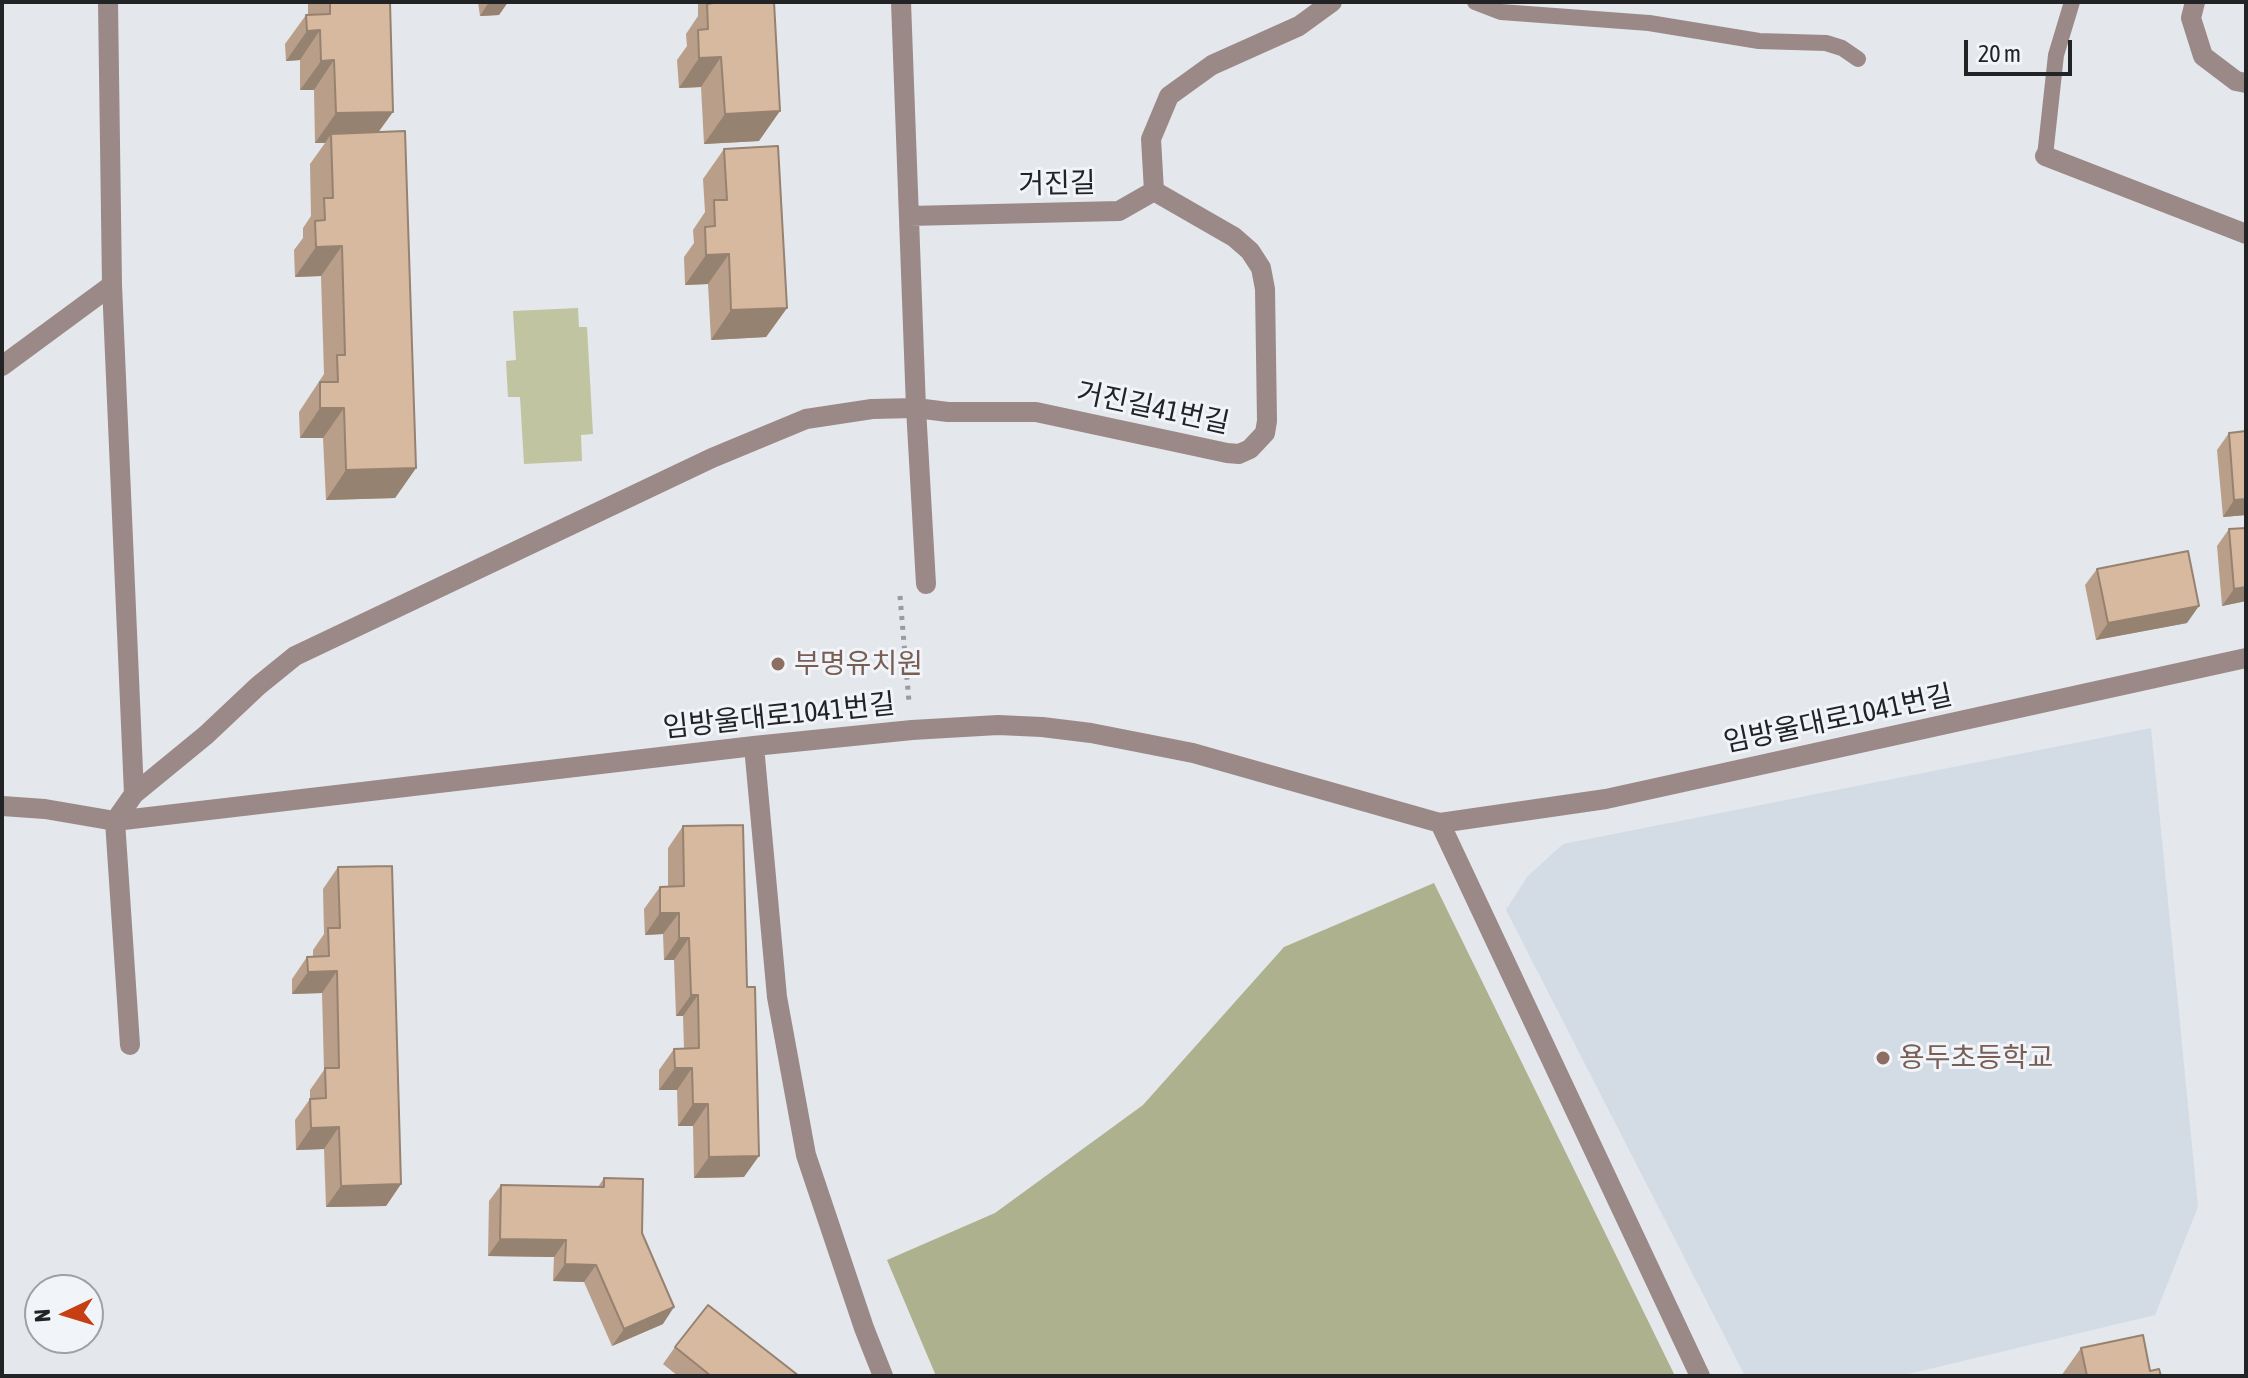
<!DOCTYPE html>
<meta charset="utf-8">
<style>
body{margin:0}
#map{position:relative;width:2248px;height:1378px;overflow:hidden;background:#e4e7eb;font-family:"Asap Condensed",sans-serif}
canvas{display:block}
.frame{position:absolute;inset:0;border:4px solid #222324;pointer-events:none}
.north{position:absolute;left:24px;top:1274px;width:80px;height:80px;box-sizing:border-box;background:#f1f4f8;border:2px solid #9ea0a3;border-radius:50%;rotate:266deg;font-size:22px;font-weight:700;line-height:32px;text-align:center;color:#222324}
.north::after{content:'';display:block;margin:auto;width:28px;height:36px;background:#c63e12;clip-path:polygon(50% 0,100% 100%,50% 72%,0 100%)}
.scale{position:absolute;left:1964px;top:40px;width:108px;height:36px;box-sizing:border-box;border:4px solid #222324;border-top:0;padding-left:10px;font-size:24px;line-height:28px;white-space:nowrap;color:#222324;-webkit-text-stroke:6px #f1f4f8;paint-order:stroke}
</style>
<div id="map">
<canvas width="2248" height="1378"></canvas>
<div class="frame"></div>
<div class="north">N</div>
<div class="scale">20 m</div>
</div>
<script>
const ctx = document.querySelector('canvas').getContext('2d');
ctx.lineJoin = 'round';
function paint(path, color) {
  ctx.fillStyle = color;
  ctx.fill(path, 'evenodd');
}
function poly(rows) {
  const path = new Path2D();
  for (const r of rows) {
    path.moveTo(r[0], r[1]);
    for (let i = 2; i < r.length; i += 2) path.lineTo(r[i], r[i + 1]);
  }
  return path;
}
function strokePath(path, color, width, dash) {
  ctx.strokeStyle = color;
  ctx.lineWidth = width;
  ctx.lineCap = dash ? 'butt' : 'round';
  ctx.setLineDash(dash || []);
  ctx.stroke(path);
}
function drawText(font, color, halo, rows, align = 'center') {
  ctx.font = font + ' "Asap Condensed","Noto Sans KR",sans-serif';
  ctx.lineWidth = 6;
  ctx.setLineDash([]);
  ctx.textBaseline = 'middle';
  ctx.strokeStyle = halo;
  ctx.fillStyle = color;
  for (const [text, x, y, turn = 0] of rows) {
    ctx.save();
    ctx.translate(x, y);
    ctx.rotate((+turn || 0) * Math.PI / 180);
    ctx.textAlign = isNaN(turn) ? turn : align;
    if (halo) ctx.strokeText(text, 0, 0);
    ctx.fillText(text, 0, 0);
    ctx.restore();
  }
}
paint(poly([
 [2151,728,2198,1207,2155,1315,1900,1376,1745,1376,1506,910,1527,877,1563,844]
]), '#d3dce5');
paint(poly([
 [578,308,579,327,587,327,593,434,581,435,582,461,524,464,520,397,508,397,506,361,516,360,513,311]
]), '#c1c4a1');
paint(poly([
 [1434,883,1675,1376,936,1376,887,1260,995,1213,1143,1105,1284,947]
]), '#aeb18e');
strokePath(poly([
 [900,596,909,702]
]), '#999b9e', 5, [4, 6]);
strokePath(poly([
 [1475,2,1501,12,1649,23,1759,41,1826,43,1842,48,1858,59],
 [2045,156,2056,55,2072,2]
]), '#9b8988', 16);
strokePath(poly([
 [108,2,112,285,134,794,115,821,130,1045],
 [901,2,916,408,926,584],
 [2195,2,2191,18,2203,56,2236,81,2246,83],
 [2045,156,2246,234],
 [909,216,1119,211,1154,191,1151,139,1169,96,1212,65,1299,26,1332,2],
 [2,366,112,285],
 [754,746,777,997,806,1155,864,1328,883,1376],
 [134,794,206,735,258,686,295,656,712,458,806,419,872,409,916,408,948,412,1036,412,1227,453,1239,454,1250,449,1265,433,1267,421,1265,289,1261,268,1250,251,1234,237,1154,191],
 [2,806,45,809,115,821,754,746,912,730,998,725,1042,727,1091,733,1193,753,1440,823,1606,799,2246,658],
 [1440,823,1700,1376]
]), '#9b8988', 20);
paint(poly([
 [308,2,390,2,379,132,416,468,395,498,326,500,323,438,300,438,299,412,324,374,321,276,295,277,294,250,303,238,303,228,311,216,310,164,325,143,315,143,314,90,300,90,300,60,286,61,285,44,306,15,308,14],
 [478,2,508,2,499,15,480,16],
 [698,2,774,2,759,141,704,144,701,87,679,88,677,60,687,46,686,34,698,16],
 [724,149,787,308,766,337,711,340,708,284,685,285,684,257,694,243,693,230,705,212,703,179],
 [2229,433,2246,515,2223,517,2217,450],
 [2229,529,2246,601,2222,606,2217,546],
 [2097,569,2187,623,2096,640,2085,585],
 [683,826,744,1177,694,1178,693,1126,678,1126,677,1090,659,1090,659,1070,674,1049,684,1048,683,1016,676,1016,674,960,664,960,663,934,645,935,644,909,660,887,668,887,668,848],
 [338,867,401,1184,386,1206,326,1207,324,1149,296,1150,295,1120,310,1099,310,1090,324,1070,322,993,292,994,292,979,307,957,313,957,313,950,324,934,323,889],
 [604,1178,642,1233,663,1324,612,1346,584,1282,553,1281,554,1257,488,1256,489,1201,501,1185,598,1187],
 [675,1347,799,1376,678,1376,663,1364],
 [2081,1348,2150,1371,2161,1376,2061,1376]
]), '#b99f8a');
paint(poly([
 [489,2,508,2,499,15,480,16],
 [320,30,300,60,286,61,307,31],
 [721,57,701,87,679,88,699,58],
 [334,60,314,90,300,90,321,61],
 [780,111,759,141,704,144,725,114],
 [393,112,372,141,331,134,325,143,315,143,336,113],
 [342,246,321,276,295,277,316,247],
 [729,254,708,284,685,285,706,255],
 [787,308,766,337,711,340,731,310],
 [320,408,344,408,323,438,300,438],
 [416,468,395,498,326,500,346,470],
 [2246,499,2246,515,2223,517,2234,500],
 [2246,587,2246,601,2222,606,2234,589],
 [2199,606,2187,623,2096,640,2108,623],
 [660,913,679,913,663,934,645,935],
 [679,938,689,938,674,960,664,960],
 [337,971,322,993,292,994,308,972],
 [691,995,698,995,683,1016,676,1016],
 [675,1068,692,1068,677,1090,659,1090],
 [693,1104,708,1104,693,1126,678,1126],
 [339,1127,324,1149,296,1150,311,1128],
 [759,1156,744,1177,694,1178,709,1157],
 [401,1184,386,1206,326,1207,341,1186],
 [500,1239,566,1240,554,1257,488,1256],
 [565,1264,596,1265,584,1282,553,1281],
 [674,1307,663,1324,612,1346,624,1329]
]), '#968270');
const building = poly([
 [330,2,390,2,393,112,336,113,334,60,321,61,320,30,307,31,306,15,330,14,330,2],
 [720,2,774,2,780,111,725,114,721,57,699,58,698,30,708,29,707,4,720,2],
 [405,131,416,468,346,470,344,408,320,408,320,382,338,382,337,355,345,355,342,246,316,247,315,221,325,220,324,198,333,198,331,134,405,131],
 [778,146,787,308,731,310,729,254,706,255,705,227,715,226,714,200,727,200,724,149,778,146],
 [2246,431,2246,499,2234,500,2229,433,2246,431],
 [2246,528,2246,587,2234,589,2229,529,2246,528],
 [2188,551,2199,606,2108,623,2097,569,2188,551],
 [743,825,747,987,755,987,759,1156,709,1157,708,1104,693,1104,692,1068,675,1068,674,1049,699,1048,698,995,691,995,689,938,679,938,679,913,660,913,660,887,684,886,683,826,743,825],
 [392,866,401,1184,341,1186,339,1127,311,1128,310,1099,326,1098,325,1068,339,1068,337,971,308,972,307,957,329,956,328,928,340,928,338,867,392,866],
 [604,1178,643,1179,642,1233,674,1307,624,1329,596,1265,565,1264,566,1240,500,1239,501,1185,604,1187,604,1178],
 [708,1305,799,1376,711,1376,675,1347,708,1305],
 [2143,1335,2150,1371,2159,1369,2161,1376,2087,1376,2081,1348,2143,1335]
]);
paint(building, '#d7b9a0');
strokePath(building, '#968270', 2);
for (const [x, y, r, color] of [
 [778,664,8,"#8d6e63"],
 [1883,1058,8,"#8d6e63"]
]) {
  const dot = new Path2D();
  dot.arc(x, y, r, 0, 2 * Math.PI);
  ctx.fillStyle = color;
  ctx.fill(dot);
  strokePath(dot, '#f1f4f8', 3);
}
drawText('28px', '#222324', '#f1f4f8', [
 ["거진길",1057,184,-1],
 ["거진길41번길",1153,408,12],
 ["임방울대로1041번길",779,716,-6],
 ["임방울대로1041번길",1838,719,-12]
]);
drawText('28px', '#785e54', '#f1f4f8', [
 ["부명유치원",794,664],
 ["용두초등학교",1899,1058]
], 'left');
</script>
